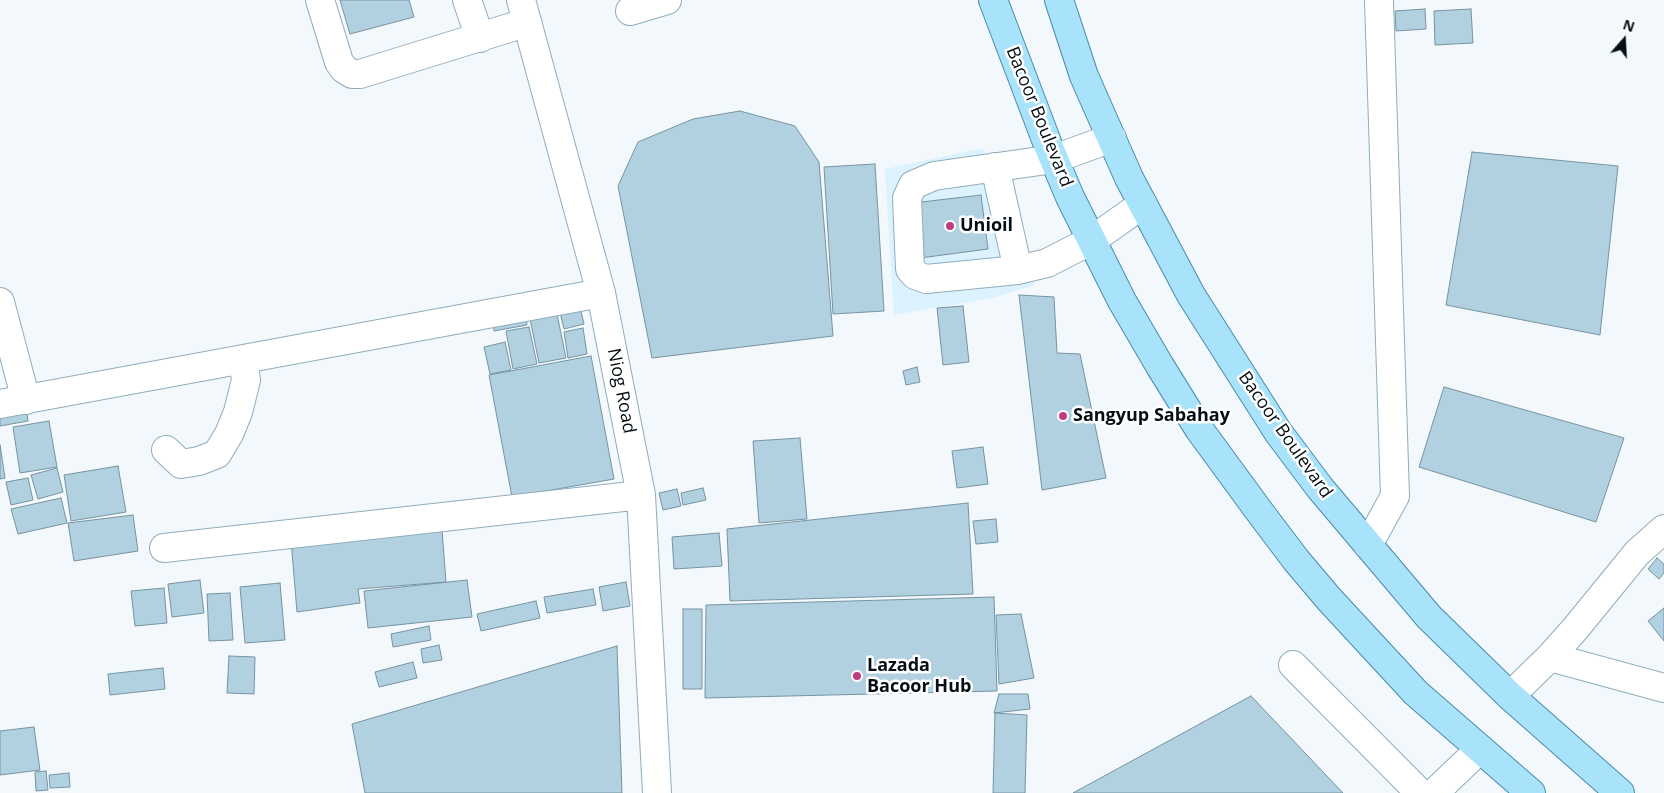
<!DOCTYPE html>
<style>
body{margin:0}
#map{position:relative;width:1664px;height:793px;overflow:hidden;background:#f2f8fb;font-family:"Open Sans",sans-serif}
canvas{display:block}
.north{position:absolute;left:1599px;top:15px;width:50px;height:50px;-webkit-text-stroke:4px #fff;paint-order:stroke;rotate:19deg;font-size:14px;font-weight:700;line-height:20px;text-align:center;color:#040e13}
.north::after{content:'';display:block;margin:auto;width:18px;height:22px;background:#040e13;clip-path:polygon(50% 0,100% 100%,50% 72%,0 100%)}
</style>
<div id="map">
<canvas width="1664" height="793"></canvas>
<div class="north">N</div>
</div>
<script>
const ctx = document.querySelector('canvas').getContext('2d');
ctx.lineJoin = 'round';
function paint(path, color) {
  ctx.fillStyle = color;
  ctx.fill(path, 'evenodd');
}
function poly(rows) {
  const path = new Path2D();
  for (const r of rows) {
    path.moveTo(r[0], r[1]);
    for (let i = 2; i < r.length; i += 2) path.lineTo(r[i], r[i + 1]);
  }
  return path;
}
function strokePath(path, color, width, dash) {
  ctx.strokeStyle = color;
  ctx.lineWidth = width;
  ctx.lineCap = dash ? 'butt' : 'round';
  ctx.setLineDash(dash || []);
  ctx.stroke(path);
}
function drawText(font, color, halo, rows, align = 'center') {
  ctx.font = font + ' "Open Sans",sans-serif';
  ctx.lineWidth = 5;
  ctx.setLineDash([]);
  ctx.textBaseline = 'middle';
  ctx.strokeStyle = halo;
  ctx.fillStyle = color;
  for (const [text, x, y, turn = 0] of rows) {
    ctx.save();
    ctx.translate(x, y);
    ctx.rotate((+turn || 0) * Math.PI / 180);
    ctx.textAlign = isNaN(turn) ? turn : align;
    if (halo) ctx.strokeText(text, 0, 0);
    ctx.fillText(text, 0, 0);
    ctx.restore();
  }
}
paint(poly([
 [983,148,1035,285,993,298,894,315,885,169]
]), '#dcf3ff');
const building = poly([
 [340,0,409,0,414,17,350,34,340,0],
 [1425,9,1426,29,1396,31,1395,11,1425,9],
 [1471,9,1473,43,1435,45,1434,11,1471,9],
 [740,111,795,126,819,162,833,336,652,358,618,186,638,142,693,119,740,111],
 [1472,152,1618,166,1600,335,1446,305,1472,152],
 [875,164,884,311,833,314,824,167,875,164],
 [981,195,988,249,920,258,913,203,981,195],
 [1019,295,1054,297,1057,353,1080,354,1106,478,1042,490,1019,295],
 [579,303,584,324,564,329,559,308,579,303],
 [963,306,969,362,943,365,937,308,963,306],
 [556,309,566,358,539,363,529,314,556,309],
 [526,316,527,325,494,331,493,322,526,316],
 [529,327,537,364,513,369,506,331,529,327],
 [583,328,587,354,568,358,564,332,583,328],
 [505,342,511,370,490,374,484,347,505,342],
 [591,356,614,479,512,497,489,375,591,356],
 [917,367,920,382,906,385,903,371,917,367],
 [1444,387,1624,438,1596,522,1419,467,1444,387],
 [26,407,28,421,0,426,0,412,26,407],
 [49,421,57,467,20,473,13,427,49,421],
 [800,438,807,519,759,523,753,441,800,438],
 [0,445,5,478,0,479,0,445],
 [983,447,988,484,957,488,952,451,983,447],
 [118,466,126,512,71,521,64,475,118,466],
 [57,468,63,492,38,499,31,475,57,468],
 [28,478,33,500,11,505,6,482,28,478],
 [703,488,706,500,683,505,681,493,703,488],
 [677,489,681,506,663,510,659,493,677,489],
 [61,498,67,523,18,534,11,509,61,498],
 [968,503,973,594,730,601,727,529,968,503],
 [133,515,138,551,74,561,68,523,133,515],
 [996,519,998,542,976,544,973,521,996,519],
 [442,530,446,582,358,589,360,603,297,612,291,540,442,530],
 [719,533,722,566,674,569,672,537,719,533],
 [1657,558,1664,564,1664,573,1659,579,1648,569,1657,558],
 [200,580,204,613,172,617,168,584,200,580],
 [467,580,472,617,368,628,364,591,467,580],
 [626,582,630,606,603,611,599,587,626,582],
 [280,583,285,640,245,643,240,587,280,583],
 [164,588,167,623,135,626,131,591,164,588],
 [593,589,596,605,547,613,544,597,593,589],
 [230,593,233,640,209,641,207,594,230,593],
 [994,597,997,691,705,698,706,605,994,597],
 [536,601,540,618,481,631,477,614,536,601],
 [1664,608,1664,641,1648,621,1664,608],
 [683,609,702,609,702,689,683,689,683,609],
 [1021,614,1034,678,999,684,996,615,1021,614],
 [429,626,431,640,393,647,391,634,429,626],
 [439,645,442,660,423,663,421,649,439,645],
 [617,646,622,793,365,793,352,724,617,646],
 [229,656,255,657,254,694,227,693,229,656],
 [413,662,417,678,379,687,375,672,413,662],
 [163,668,165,689,110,695,108,674,163,668],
 [999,694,1028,694,1030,709,994,713,999,694],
 [1251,696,1343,793,1073,793,1251,696],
 [995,713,1027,715,1025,793,993,793,995,713],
 [34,727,40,770,0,775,0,731,34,727],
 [46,771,48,790,36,791,35,772,46,771],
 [69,773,70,787,50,788,49,775,69,773]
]);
paint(building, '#b2d1e0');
strokePath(building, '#7693a1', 1);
const minor = poly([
 [320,0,339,62,344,69,352,74,360,74,512,27,528,24],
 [467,0,480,38],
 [521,0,601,293,641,495,657,793],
 [630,11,667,0],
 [1112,138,1054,159,934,176,913,185,907,198,910,269,915,275,926,279,1018,270,1047,263,1092,240,1143,204],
 [995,167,1018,270],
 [0,302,26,400],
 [0,404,601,293],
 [166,450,181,464,199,461,217,454,229,434,238,412,246,380,243,359],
 [1368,545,1395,496,1379,0],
 [164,548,641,495],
 [1550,657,1664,688],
 [1293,665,1420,793],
 [1510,696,1550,657,1575,629,1637,553,1664,529],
 [1434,793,1480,749]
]);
const major = poly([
 [993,0,1048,145,1070,197,1122,301,1160,366,1199,429,1259,511,1296,560,1329,599,1416,693,1531,793],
 [1059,0,1084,76,1129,178,1191,295,1278,432,1320,488,1429,617,1510,696,1620,793]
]);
strokePath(minor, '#8fadbc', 30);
strokePath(major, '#4a8ba8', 30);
strokePath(minor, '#fff', 28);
strokePath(major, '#a9e2fb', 28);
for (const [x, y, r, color] of [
 [950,226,5,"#bf3b80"],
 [1063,416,5,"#bf3b80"],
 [857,676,5,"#bf3b80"]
]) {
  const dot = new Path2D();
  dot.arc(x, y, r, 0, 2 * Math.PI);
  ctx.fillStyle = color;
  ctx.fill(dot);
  strokePath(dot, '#fff', 2);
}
drawText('18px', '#040e13', '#fff', [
 ["Bacoor Boulevard",1039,117,68],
 ["Niog Road",621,391,79],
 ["Bacoor Boulevard",1285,435,55]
]);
drawText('bold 18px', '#040e13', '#fff', [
 ["Unioil",960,226],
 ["Sangyup Sabahay",1073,416],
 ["Lazada",867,666],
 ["Bacoor Hub",867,687]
], 'left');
</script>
